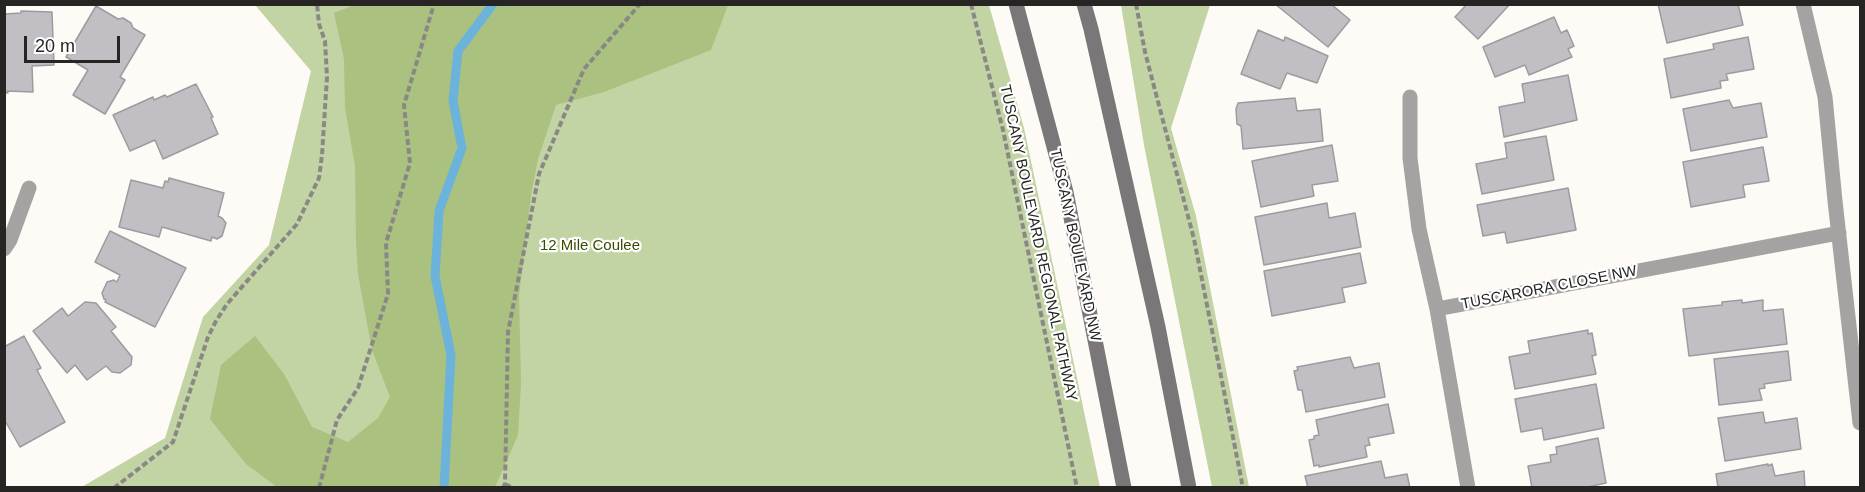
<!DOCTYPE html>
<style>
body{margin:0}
#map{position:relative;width:1865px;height:492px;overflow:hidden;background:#fefbf7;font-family:Arial,sans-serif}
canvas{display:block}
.frame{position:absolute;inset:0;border:6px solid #262523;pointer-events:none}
.scale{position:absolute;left:24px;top:36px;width:96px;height:27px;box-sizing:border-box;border:3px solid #262523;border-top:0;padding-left:8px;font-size:18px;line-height:21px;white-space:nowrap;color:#262523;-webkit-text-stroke:4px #fff;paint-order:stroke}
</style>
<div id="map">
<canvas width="1865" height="492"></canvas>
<div class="frame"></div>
<div class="scale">20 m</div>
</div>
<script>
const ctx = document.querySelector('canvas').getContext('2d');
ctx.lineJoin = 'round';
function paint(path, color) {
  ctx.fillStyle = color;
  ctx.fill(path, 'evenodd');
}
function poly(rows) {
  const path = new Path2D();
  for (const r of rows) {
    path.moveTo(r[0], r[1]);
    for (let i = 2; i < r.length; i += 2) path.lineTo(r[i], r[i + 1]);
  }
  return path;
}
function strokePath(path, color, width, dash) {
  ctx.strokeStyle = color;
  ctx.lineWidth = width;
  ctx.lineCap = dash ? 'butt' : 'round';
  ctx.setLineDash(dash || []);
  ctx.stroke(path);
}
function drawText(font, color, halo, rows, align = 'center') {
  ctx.font = font + ' Arial,sans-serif';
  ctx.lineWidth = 4.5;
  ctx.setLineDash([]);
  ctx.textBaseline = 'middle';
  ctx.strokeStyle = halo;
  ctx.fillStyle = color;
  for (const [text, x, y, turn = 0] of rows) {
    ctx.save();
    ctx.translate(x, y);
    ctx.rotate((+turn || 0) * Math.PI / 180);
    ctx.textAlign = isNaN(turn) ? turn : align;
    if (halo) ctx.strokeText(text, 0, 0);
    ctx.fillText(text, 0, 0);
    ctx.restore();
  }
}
paint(poly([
 [255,5,989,5,1024,128,1100,487,80,488,165,438,203,317,269,245,311,71],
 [1121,5,1210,5,1171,128,1196,216,1249,487,1212,487,1144,145]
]), '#c2d3a4');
paint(poly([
 [357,4,728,5,711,50,604,92,556,105,538,159,531,195,519,296,521,384,518,435,495,487,277,487,246,464,210,419,221,365,255,336,284,374,312,427,348,442,378,418,390,397,372,350,358,274,356,241,355,166,345,108,344,59,334,13]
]), '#aac17f');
strokePath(poly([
 [444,488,451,355,435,276,439,211,462,148,453,101,458,51,493,4]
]), '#6cb3db', 9);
const building = poly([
 [1275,4,1331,4,1350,20,1328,47,1275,4],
 [1467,4,1510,4,1478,39,1455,17,1467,4],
 [1658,4,1738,4,1743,25,1667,43,1658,4],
 [96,6,118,19,123,18,131,23,133,28,145,35,120,77,125,80,105,114,73,95,88,70,66,57,96,6],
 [21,11,52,12,54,65,32,66,33,92,7,91,8,93,4,93,4,14,21,13,21,11],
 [1554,17,1561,33,1567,30,1574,46,1568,49,1572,57,1529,75,1525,65,1495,77,1483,47,1554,17],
 [1258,30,1284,41,1285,37,1328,56,1317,83,1287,73,1280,89,1241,74,1258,30],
 [1748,37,1754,69,1726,74,1728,80,1720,81,1721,88,1671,98,1664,59,1714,49,1713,44,1748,37],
 [1568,75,1577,120,1504,137,1499,107,1525,102,1522,84,1568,75],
 [196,84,213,117,211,118,218,134,163,159,155,140,130,151,113,115,153,97,154,100,165,95,167,97,196,84],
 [1295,98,1297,111,1320,109,1323,141,1243,149,1241,126,1237,124,1236,109,1238,103,1295,98],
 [1729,100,1733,108,1761,103,1767,137,1691,151,1683,109,1729,100],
 [1546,136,1554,180,1482,194,1476,164,1507,158,1505,143,1546,136],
 [1332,145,1338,181,1312,185,1314,196,1261,207,1252,161,1332,145],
 [1763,147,1769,181,1743,185,1745,197,1691,207,1683,162,1763,147],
 [169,178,224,193,218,216,222,218,226,223,222,236,217,239,212,237,211,241,162,227,159,237,119,227,131,180,163,188,165,181,168,182,169,178],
 [1568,188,1576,230,1507,243,1505,232,1483,236,1477,205,1568,188],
 [1327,203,1329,218,1355,213,1361,247,1264,265,1255,217,1327,203],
 [110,231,186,268,155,327,105,302,106,300,104,299,102,293,107,282,114,280,117,282,120,275,95,262,110,231],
 [1360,253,1366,283,1342,288,1345,302,1272,316,1264,271,1360,253],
 [1742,300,1742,303,1763,300,1763,311,1783,309,1787,344,1689,356,1683,309,1722,305,1722,302,1742,300],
 [85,302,96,303,116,327,111,331,132,357,131,365,120,373,112,372,106,366,87,380,75,365,67,373,33,331,62,308,68,316,85,302],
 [1588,330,1588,334,1592,333,1596,355,1592,356,1596,374,1515,389,1509,357,1530,353,1528,341,1588,330],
 [24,336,41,368,37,370,65,422,20,447,4,419,4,347,24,336],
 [1788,351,1791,380,1764,384,1765,388,1759,389,1762,400,1719,405,1714,359,1788,351],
 [1350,357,1354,368,1379,363,1385,397,1306,412,1302,390,1298,390,1294,371,1298,370,1297,367,1350,357],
 [1596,384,1604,428,1544,440,1542,428,1521,432,1515,399,1596,384],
 [1388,404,1394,433,1368,438,1370,445,1365,446,1367,457,1319,467,1319,465,1314,466,1309,440,1314,439,1314,436,1319,435,1316,420,1388,404],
 [1763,412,1765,423,1797,418,1801,449,1725,461,1718,418,1763,412],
 [1598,438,1606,483,1583,488,1532,488,1528,466,1551,462,1550,455,1557,454,1556,447,1598,438],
 [1381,461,1385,478,1407,474,1410,488,1308,488,1305,476,1381,461],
 [1768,464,1768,466,1772,464,1775,476,1804,471,1805,488,1718,488,1716,474,1768,464]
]);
paint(building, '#c1bfc4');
strokePath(building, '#9e9ba0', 1.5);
strokePath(poly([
 [971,4,1003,130,1077,488],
 [1136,4,1145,52,1194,239,1243,488],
 [505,484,513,488],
 [114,488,173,442,208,337,216,321,227,304,297,224,319,178,322,155,327,77,325,41,319,24,317,4],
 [319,488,337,420,358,388,388,294,386,243,410,163,404,105,434,4],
 [503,488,505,484,508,332,539,174,584,69,640,4]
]), '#8a8885', 4, [6, 3]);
strokePath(poly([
 [1803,4,1825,97,1835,201,1860,423],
 [1410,97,1410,158,1419,229,1437,309],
 [4,249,10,240,29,188],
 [1468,488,1437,309,1839,233]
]), '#a5a2a2', 15);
strokePath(poly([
 [1016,4,1066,192,1124,488],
 [1084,4,1091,29,1158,327,1189,488]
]), '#7b7778', 15);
drawText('15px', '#262523', '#fff', [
 ["TUSCANY BOULEVARD REGIONAL PATHWAY",1038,243,78],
 ["TUSCANY BOULEVARD NW",1075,245,78],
 ["TUSCARORA CLOSE NW",1549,288,-11]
]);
drawText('15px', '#394c00', '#fff', [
 ["12 Mile Coulee",590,246]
]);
</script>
